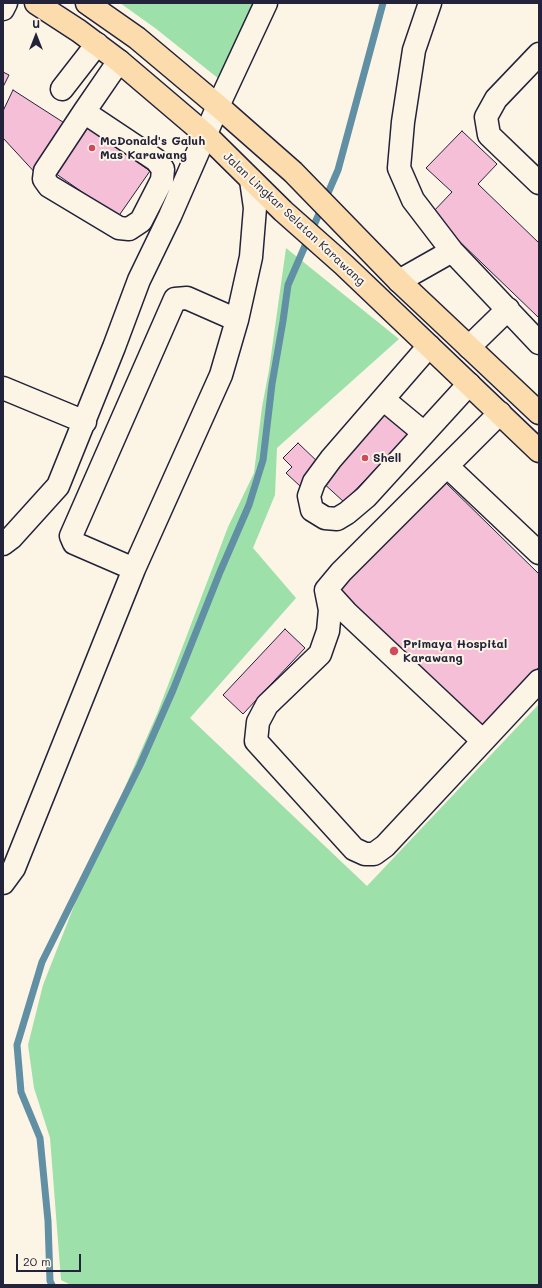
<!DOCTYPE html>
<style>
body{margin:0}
#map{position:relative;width:542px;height:1288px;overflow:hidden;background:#fcf5e5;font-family:Mali,sans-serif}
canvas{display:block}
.frame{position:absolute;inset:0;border:4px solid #22223b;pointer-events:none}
.north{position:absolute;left:16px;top:16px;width:40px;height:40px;-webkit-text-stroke:3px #fcf5e5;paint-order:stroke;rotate:0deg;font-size:11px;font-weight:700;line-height:16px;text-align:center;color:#22223b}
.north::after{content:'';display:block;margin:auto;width:14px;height:18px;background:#22223b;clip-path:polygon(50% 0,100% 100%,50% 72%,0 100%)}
.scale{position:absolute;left:16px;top:1254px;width:65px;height:18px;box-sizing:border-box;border:2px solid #22223b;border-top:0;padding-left:5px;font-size:12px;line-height:14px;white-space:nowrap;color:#22223b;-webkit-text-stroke:3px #fcf5e5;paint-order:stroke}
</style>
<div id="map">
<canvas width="542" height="1288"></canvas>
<div class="frame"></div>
<div class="north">U</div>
<div class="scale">20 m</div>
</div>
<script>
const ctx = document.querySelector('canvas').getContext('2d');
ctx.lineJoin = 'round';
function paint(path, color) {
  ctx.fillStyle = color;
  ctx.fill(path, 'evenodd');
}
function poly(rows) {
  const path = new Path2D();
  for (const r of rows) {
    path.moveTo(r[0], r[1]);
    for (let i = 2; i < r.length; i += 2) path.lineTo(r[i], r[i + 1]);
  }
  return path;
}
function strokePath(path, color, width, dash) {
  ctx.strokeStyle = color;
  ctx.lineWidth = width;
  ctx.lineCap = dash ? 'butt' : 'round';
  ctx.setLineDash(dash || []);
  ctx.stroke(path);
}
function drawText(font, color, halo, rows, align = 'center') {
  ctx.font = font + ' Mali,sans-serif';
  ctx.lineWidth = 4;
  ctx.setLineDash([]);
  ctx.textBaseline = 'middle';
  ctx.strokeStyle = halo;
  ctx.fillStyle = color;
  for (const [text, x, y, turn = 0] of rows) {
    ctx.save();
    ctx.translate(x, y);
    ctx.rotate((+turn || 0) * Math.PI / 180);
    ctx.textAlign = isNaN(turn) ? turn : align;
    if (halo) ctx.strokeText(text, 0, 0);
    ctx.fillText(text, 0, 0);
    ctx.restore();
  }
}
paint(poly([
 [120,3,254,3,219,79,155,28],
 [286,248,399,339,277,448,275,495,253,548,296,598,190,718,367,886,539,704,539,1285,71,1285,61,1280,50,1138,34,1088,28,1045,43,985,83,883,157,714,228,527,254,473,262,407,269,370]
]), '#9ee0aa');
strokePath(poly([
 [52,1285,50,1281,48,1221,40,1138,21,1092,17,1045,42,962,140,765,173,690,220,572,249,505,263,460,272,384,283,321,288,285,338,170,383,3]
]), '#618fa4', 7);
const building = poly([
 [3,72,9,75,3,87,3,72],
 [13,90,69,126,39,177,3,138,3,111,13,90],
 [83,125,150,171,118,217,52,171,83,125],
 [462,131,497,164,478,184,539,243,539,318,431,214,452,192,426,168,462,131],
 [385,413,409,434,344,502,321,481,385,413],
 [298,443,320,464,300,486,286,473,292,467,283,458,298,443],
 [443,480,539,574,539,667,483,728,336,591,443,480],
 [285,629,305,648,243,714,223,695,285,629]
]);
paint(building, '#f6bfd8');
strokePath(building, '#22223b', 1);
const minor = poly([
 [430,3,414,50,403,122,399,168,413,200,452,251,539,343],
 [3,9,6,3],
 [539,54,496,99,486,117,489,135,539,183],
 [62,89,97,44],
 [84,112,156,160,163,169,162,180,141,221,129,229,119,228,49,186,44,179,45,171,84,112,119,61],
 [399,281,452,251],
 [429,346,331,459,314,482,309,496,312,510,325,518,337,519,347,513,366,497,469,384],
 [469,347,508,309],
 [3,388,85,422],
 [383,399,424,433],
 [447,466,539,553],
 [3,544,11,538,58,486,114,347,139,280,170,216,218,106,266,3],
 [134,569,74,543,71,536,175,299,187,298,237,320,251,257,255,208,251,180],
 [326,590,330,610,328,631,320,654,267,705,258,722,256,741,354,849,365,854,374,854,385,846,539,681],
 [483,741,346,612,326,590,341,572,500,413],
 [3,883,14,868,134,569,221,375,237,320]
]);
const major = poly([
 [36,3,79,31,119,61,206,135,283,211,344,265,539,451],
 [87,3,137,38,218,106,293,172,399,281,539,413]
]);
strokePath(minor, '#22223b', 25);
strokePath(major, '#22223b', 25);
strokePath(minor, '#fcf5e5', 22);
strokePath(major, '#fcdcac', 22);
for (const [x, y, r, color] of [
 [92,148,4,"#d1495b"],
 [365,458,4,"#d1495b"],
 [394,651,5,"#d1495b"]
]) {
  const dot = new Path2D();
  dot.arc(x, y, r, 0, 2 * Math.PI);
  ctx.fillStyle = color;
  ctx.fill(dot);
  strokePath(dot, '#fcf5e5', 1.5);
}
drawText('bold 12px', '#22223b', '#fcf5e5', [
 ["McDonald's Galuh",100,141],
 ["Mas Karawang",100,155],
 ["Shell",373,458],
 ["Primaya Hospital",403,644],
 ["Karawang",403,658]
], 'left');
drawText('12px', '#22223b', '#fcf5e5', [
 ["Jalan Lingkar Selatan Karawang",294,219,43]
]);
</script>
